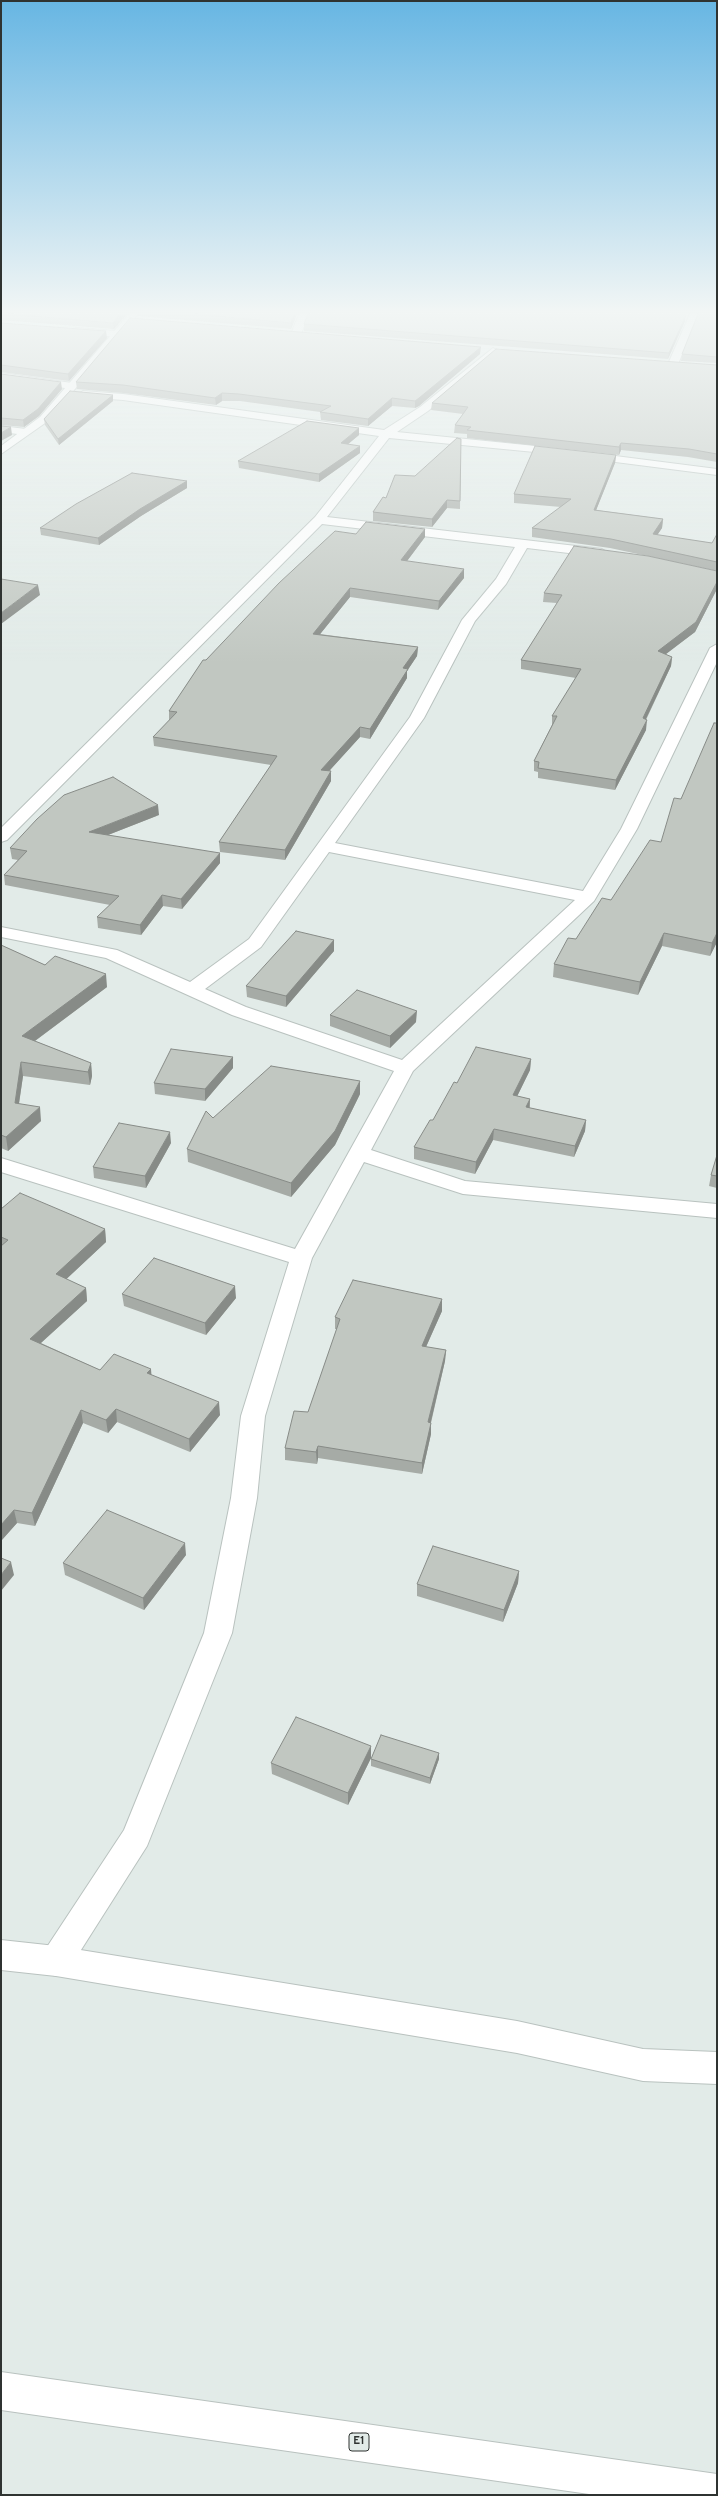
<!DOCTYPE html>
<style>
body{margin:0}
#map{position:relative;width:718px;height:2496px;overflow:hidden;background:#e2ebe8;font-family:Overpass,sans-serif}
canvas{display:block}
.frame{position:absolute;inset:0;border:2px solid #2f3331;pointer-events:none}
</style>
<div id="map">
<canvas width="718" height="2496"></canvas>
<div class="frame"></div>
</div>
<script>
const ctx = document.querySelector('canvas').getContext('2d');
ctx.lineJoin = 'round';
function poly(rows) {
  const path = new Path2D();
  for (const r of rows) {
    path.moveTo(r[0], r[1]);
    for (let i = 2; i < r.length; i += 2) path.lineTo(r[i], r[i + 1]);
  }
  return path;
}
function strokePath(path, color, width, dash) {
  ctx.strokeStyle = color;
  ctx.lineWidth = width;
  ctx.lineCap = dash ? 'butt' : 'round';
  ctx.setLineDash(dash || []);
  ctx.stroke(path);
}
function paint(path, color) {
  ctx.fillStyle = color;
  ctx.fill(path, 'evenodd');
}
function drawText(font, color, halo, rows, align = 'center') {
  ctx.font = font + ' Overpass,sans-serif';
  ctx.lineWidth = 3;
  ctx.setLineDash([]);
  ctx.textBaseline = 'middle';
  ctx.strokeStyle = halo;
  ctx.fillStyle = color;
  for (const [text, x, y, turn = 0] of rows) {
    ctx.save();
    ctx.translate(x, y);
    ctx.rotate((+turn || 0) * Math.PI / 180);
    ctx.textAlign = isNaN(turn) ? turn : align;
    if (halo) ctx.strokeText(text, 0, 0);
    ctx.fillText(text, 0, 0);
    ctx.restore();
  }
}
const street = poly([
 [299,314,309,314,301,334,296,337,291,334,299,314],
 [690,314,699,314,678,364,669,366,668,364,690,314],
 [76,328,117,331,122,334,117,337,73,333,71,331,76,328],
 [493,348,498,351,496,353,428,411,397,432,545,447,717,469,717,475,545,453,389,438,327,517,602,549,608,553,602,557,527,548,506,584,475,621,424,718,335,843,583,891,621,829,710,648,717,644,717,662,637,829,594,901,413,1071,371,1150,465,1181,717,1204,717,1218,463,1194,364,1162,312,1258,265,1416,257,1498,232,1633,147,1846,67,1972,56,1976,45,1972,40,1961,45,1950,124,1830,204,1633,231,1498,241,1416,289,1262,1,1172,1,1158,295,1249,394,1071,232,1015,106,958,1,937,1,927,117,950,190,982,249,939,410,717,462,620,496,579,515,547,322,524,7,840,1,842,1,828,315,517,379,436,123,400,83,397,78,394,83,391,123,394,384,430,420,407,493,348],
 [329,852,575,900,402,1060,246,1007,205,989,261,947,329,852],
 [1,373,72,383,77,386,72,389,1,379,1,373],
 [1,426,26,429,31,432,26,435,1,432,1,426]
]);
const secondary = poly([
 [129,314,138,314,48,421,1,454,1,446,40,417,129,314],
 [1,1940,56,1946,517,2021,643,2049,717,2052,717,2084,643,2081,517,2053,56,1976,1,1970,1,1940]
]);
const highway = poly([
 [1,2372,717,2474,717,2495,596,2495,1,2410,1,2372]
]);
strokePath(street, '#b9c2bf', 2);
strokePath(secondary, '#b9c2bf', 2);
strokePath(highway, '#b9c2bf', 2);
paint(street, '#fff');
paint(secondary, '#fff');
paint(highway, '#fff');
paint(poly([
 [1,314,127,314,114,329,1,320,1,323,107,338,69,381,1,372],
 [138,314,297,314,291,329,138,316],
 [717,314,717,363,681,361,682,354],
 [685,321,668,359,304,331,304,324],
 [480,354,419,406,415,408,392,406,368,426,321,420,320,412,240,401,222,401,216,405,123,393,77,389,76,382],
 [717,365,717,462,688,457,621,450,619,455,467,438,467,434,454,433,455,425,463,414,431,410,432,403],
 [1,374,62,389,39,416,24,427,1,425],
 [113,395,113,401,59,445,45,425,44,419],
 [359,435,348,444,360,453,319,482,239,468,238,461],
 [461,439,460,509,447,508,432,527,373,521,373,512,386,498,415,476],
 [616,455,615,463,596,510,663,519,662,528,657,535,712,543,717,534,717,571,610,548,532,537,532,528,561,507,514,503,514,494],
 [187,481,187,488,141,516,99,545,41,535,40,528],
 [356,534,425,537,407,561,464,578,438,610,350,597,320,634,418,647,417,656,407,671,407,678,370,739,360,737,329,771,331,781,285,860,220,852,219,842,271,765,154,746,153,737,169,721,169,711,206,660],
 [717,571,717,589,695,632,665,654,672,657,671,666,646,720,646,730,615,790,538,778,538,772,534,771,534,761,552,725,552,716,576,678,521,669,521,660,557,603,543,602,544,593],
 [717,723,717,942,710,956,662,946,638,995,553,977,554,964,611,900,661,842],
 [159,815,108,835,220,863,182,909,163,906,141,935,98,928,97,917,110,905,5,885,4,875,18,860,12,859,10,848],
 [334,940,334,951,286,1007,247,997,246,986],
 [1,945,45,965,107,987,35,1041,91,1063,92,1076,90,1085,23,1076,19,1104,41,1121,8,1151,1,1148],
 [330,1015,416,1022,390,1048,330,1026],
 [233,1057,233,1068,205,1101,155,1094,154,1083],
 [531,1059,530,1070,517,1096,530,1099,530,1108,586,1120,585,1131,574,1157,493,1140,475,1174,414,1159,414,1147,433,1120,457,1083],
 [360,1094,335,1145,291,1197,188,1162,187,1149,213,1118],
 [171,1143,146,1188,94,1178,93,1167],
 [717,1155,717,1188,709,1186,711,1175],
 [1,1209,105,1229,106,1242,66,1279,86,1288,87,1301,41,1343,100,1370,151,1375,220,1415,190,1452,117,1422,108,1433,83,1423,35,1526,17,1523,1,1541],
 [122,1294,236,1298,206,1335,124,1306],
 [442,1299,442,1311,426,1347,446,1350,445,1361,431,1423,431,1434,422,1474,318,1458,317,1464,285,1460,285,1448,308,1412,337,1329,335,1329,335,1317],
 [186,1555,144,1610,65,1575,63,1563],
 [519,1571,518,1583,503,1622,417,1596,417,1584],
 [371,1746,371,1758,348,1805,272,1774,271,1763],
 [439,1753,439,1759,430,1784,371,1766,371,1759]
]), '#a6aba6');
paint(poly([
 [120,314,127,314,114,329,113,323],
 [294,314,297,314,291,329,291,323],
 [686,315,685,321,668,359,669,353],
 [106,331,107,338,69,381,68,374],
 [481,347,480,354,419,406,415,408,415,401],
 [61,382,62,389,39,416,24,427,23,420],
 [222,393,222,401,216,405,215,398],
 [113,395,113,401,59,445,58,439],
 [392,398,392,406,368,426,368,419],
 [11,427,12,435,1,441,1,433],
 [359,428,359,435,341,450,341,443],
 [621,443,621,450,619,455,619,447],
 [360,446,360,453,319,482,319,474],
 [616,455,615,463,593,518,594,510],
 [187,481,187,488,141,516,99,545,98,538,140,509],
 [447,500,447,508,432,527,432,519],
 [663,519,662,528,652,543,653,534],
 [425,529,425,537,401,569,401,560],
 [464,569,464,578,438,610,439,601],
 [717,582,717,589,695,632,657,661,658,651],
 [38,585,40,595,1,624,1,613],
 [350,588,350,597,313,643,313,634],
 [418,647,417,656,407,671,407,678,370,739,370,729,403,668],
 [672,657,671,666,642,727,643,718],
 [647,720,646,730,615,790,616,780],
 [360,727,360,737,321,780,321,770],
 [331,771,331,781,285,860,285,850],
 [158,805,159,815,90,842,89,832],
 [220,853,220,863,182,909,181,899],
 [162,895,163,906,141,935,140,925],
 [664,933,662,946,638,995,640,982],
 [717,933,717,942,710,956,712,943],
 [334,940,334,951,286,1007,286,996],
 [106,974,107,987,24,1049,22,1036],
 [417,1011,416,1022,390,1048,390,1036],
 [233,1057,233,1068,205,1101,205,1089],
 [531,1059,530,1070,512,1107,513,1095],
 [21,1062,23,1076,17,1116,15,1103],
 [91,1063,92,1076,90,1085,88,1072],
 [360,1081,360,1094,335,1145,291,1197,291,1183],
 [530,1099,529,1110,526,1107],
 [40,1107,41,1121,8,1151,6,1137],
 [586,1120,585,1131,574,1157,575,1146],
 [494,1129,493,1140,475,1174,476,1162],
 [170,1132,171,1143,146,1188,145,1176],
 [105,1229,106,1242,58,1287,56,1274],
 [235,1286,236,1298,206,1335,205,1323],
 [86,1288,87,1301,32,1351,30,1339],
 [442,1299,442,1311,421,1358,422,1346],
 [446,1350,445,1361,428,1434,428,1422],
 [151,1369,152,1382,147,1373],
 [219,1402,220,1415,190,1452,189,1439],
 [116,1409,117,1422,108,1433,106,1420],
 [81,1410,83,1423,35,1526,32,1513],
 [431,1423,431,1434,422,1474,422,1463],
 [318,1446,318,1458,317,1464,316,1452],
 [14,1510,17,1523,1,1541,1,1525],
 [185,1543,186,1555,144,1610,143,1598],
 [11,1562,14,1575,1,1591,1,1575],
 [519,1571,518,1583,503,1622,504,1610],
 [371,1746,371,1758,348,1805,348,1793],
 [439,1753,439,1759,430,1784,430,1778]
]), '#878b87');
const building = poly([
 [8,314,120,314,113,323,8,314],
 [194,314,294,314,291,323,194,314],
 [308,314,685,314,686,315,669,353,304,324,308,314],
 [698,314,717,314,717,357,682,354,698,314],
 [130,318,481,347,419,398,415,401,392,398,368,419,320,412,331,406,239,394,222,393,215,398,123,385,76,382,130,318],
 [1,323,106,331,68,374,1,365,1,323],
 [496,349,717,365,717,454,689,449,621,443,619,447,467,430,471,427,455,425,468,407,432,403,496,349],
 [1,374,61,382,38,409,23,420,1,418,1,374],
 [70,391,113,395,58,439,44,419,70,391],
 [307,421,359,428,341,443,360,446,319,474,238,461,307,421],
 [1,426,11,427,1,433,1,426],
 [457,438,461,439,460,501,447,500,432,519,373,512,383,497,386,498,395,475,415,476,457,438],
 [535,446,616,455,594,510,663,519,653,534,712,543,717,534,717,562,611,539,532,528,571,499,514,494,535,446],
 [132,473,187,481,140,509,98,538,40,528,76,504,132,473],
 [366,522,425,529,401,560,464,569,439,601,350,588,313,634,418,647,403,668,408,669,370,729,360,727,321,770,331,771,285,850,219,842,277,756,153,737,177,712,169,711,203,660,206,660,279,583,335,531,356,534,366,522],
 [574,546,648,556,717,571,717,582,696,622,658,651,672,657,643,718,647,720,616,780,538,768,539,762,534,761,557,716,552,716,581,669,521,660,562,595,544,593,574,546],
 [1,579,38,585,1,613,1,579],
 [714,723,717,723,717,933,712,943,664,933,640,982,554,964,568,938,576,939,602,898,611,900,650,840,661,842,674,798,681,799,714,723],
 [113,777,158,805,89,832,220,853,181,899,162,895,140,925,97,917,119,896,4,875,27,851,10,848,37,819,64,795,113,777],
 [296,931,334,940,286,996,246,986,296,931],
 [1,945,45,965,55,956,106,974,22,1036,91,1063,88,1072,21,1062,15,1103,40,1107,6,1137,1,1135,1,945],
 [357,990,417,1011,390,1036,330,1015,357,990],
 [476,1047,531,1059,513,1095,530,1099,526,1107,586,1120,575,1146,494,1129,476,1162,414,1147,430,1120,433,1120,454,1082,457,1083,476,1047],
 [171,1049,233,1057,205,1089,154,1083,171,1049],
 [271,1066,360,1081,335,1131,291,1183,187,1149,206,1111,213,1118,271,1066],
 [119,1123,170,1132,145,1176,93,1167,119,1123],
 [717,1155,717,1176,711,1175,717,1155],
 [20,1193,105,1229,56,1274,86,1288,30,1339,100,1370,114,1354,151,1369,147,1373,219,1402,189,1439,116,1409,106,1420,81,1410,32,1513,14,1510,1,1525,1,1246,8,1240,1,1237,1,1209,20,1193],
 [154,1258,235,1286,205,1323,122,1294,154,1258],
 [353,1280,442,1299,422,1346,446,1350,428,1422,431,1423,422,1463,318,1446,316,1452,285,1448,294,1411,308,1412,340,1319,335,1317,353,1280],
 [107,1510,185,1543,143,1598,63,1563,107,1510],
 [433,1546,519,1571,504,1610,417,1584,433,1546],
 [1,1558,11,1562,1,1575,1,1558],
 [296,1717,371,1746,348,1793,271,1763,296,1717],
 [381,1735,439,1753,430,1778,371,1759,381,1735]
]);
paint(building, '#c1c7c1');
strokePath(building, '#878b87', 1);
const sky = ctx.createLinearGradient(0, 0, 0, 664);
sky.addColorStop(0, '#67b6e3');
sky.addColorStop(0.47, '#f2f6f5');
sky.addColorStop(1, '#f2f6f500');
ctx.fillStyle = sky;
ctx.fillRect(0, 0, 718, 664);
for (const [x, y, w] of [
 [359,2442,20]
]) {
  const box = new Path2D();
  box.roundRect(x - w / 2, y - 9, w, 18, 3);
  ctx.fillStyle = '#e2ebe8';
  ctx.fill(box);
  strokePath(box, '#2f3331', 1);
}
drawText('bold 11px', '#2f3331', null, [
 ["E1",359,2442]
]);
</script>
